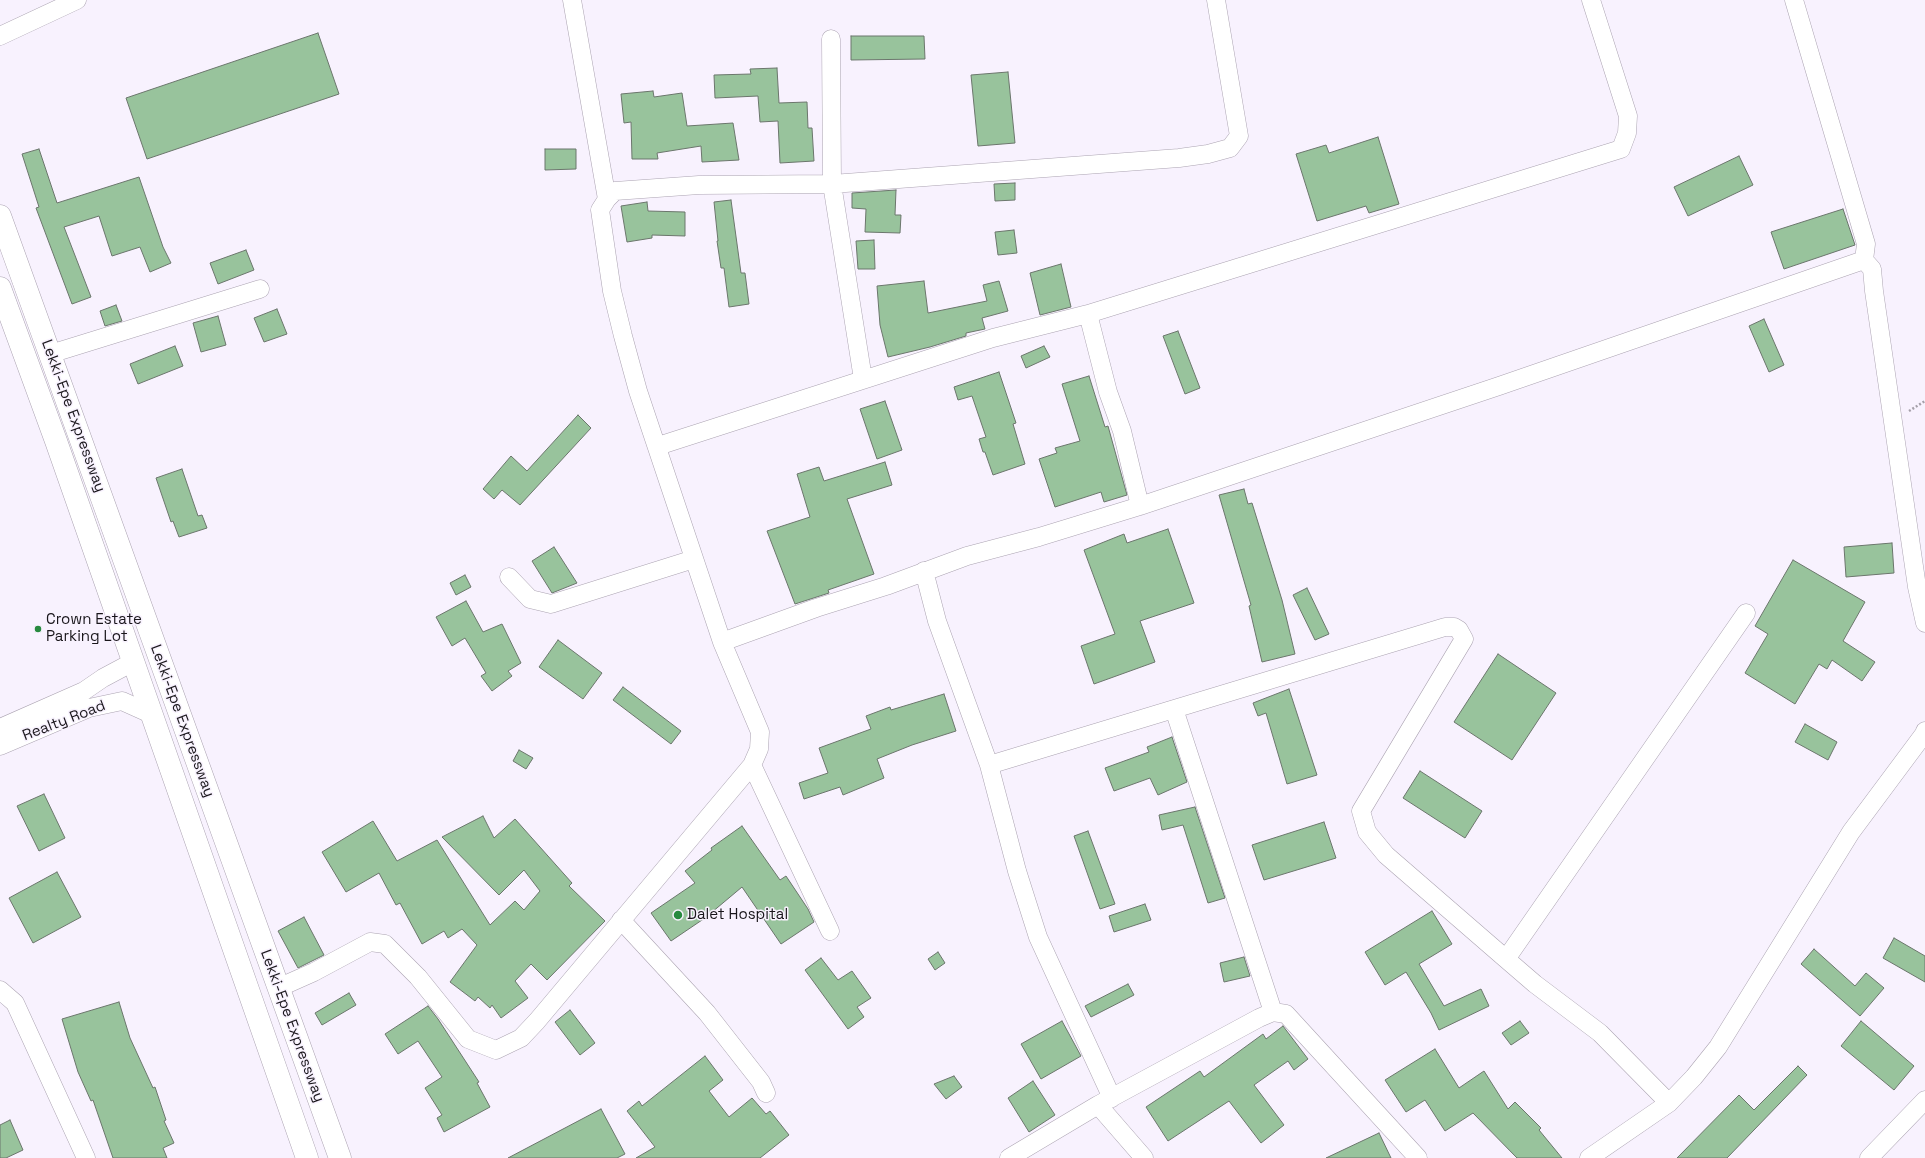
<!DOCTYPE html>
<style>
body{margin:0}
canvas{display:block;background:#f8f2fe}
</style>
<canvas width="1925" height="1158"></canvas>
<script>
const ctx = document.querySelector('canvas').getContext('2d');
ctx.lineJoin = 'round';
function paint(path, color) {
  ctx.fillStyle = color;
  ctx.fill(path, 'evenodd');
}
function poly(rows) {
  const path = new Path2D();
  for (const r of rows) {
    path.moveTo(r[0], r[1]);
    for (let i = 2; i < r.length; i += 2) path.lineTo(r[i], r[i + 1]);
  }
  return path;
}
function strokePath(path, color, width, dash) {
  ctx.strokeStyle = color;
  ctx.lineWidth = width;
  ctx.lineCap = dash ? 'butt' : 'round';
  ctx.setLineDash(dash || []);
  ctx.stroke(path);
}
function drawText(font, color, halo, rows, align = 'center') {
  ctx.font = font + ' "Space Grotesk",sans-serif';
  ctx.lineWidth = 3;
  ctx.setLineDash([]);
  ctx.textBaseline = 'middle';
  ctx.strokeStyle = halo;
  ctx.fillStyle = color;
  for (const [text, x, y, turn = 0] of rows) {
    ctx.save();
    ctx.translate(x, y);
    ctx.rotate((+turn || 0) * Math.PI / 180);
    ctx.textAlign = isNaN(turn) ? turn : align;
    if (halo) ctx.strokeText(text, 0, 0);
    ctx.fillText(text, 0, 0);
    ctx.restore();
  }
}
const building = poly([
 [318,33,339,94,147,159,126,98,318,33],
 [851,36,924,36,925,59,851,60,851,36],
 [777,68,779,103,807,102,808,128,812,128,814,161,780,163,778,121,760,122,758,96,715,98,714,75,751,74,750,69,777,68],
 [1008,72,1015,143,978,146,971,75,1008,72],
 [653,91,654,97,682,93,687,126,733,123,739,160,702,162,701,146,657,153,658,159,632,159,631,122,624,123,621,94,653,91],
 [1378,137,1399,204,1369,213,1366,206,1317,221,1296,154,1326,145,1329,153,1378,137],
 [39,149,57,203,139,177,163,247,171,263,150,272,140,247,112,256,99,216,64,227,91,297,72,304,36,208,39,207,22,154,39,149],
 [545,149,576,149,576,169,545,170,545,149],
 [1739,156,1753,185,1688,216,1674,187,1739,156],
 [1015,183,1015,200,995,201,994,184,1015,183],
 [896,190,895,215,901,215,900,233,865,232,866,209,852,208,852,193,896,190],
 [731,200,741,273,745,273,749,304,729,307,724,268,721,268,717,241,718,241,714,202,731,200],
 [647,202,648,211,685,212,685,236,652,235,652,238,627,242,621,206,647,202],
 [1843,209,1855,245,1784,269,1771,232,1843,209],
 [1014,230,1017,253,998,255,995,232,1014,230],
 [874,240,875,269,858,269,856,241,874,240],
 [246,250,254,270,218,284,210,263,246,250],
 [1061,264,1071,307,1040,315,1030,273,1061,264],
 [924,281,928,313,987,301,983,285,999,281,1008,311,982,318,985,329,966,333,966,336,930,347,888,357,880,325,877,286,924,281],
 [116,305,122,321,105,326,100,311,116,305],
 [277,309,287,334,264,342,254,318,277,309],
 [218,316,226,345,201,352,193,323,218,316],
 [1764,319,1784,365,1769,372,1749,326,1764,319],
 [1178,331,1200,388,1185,394,1163,336,1178,331],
 [175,346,183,366,138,384,130,364,175,346],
 [1044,346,1050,357,1026,368,1021,356,1044,346],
 [999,372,1016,423,1013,424,1025,464,993,475,985,452,983,452,979,439,986,437,972,396,958,400,954,387,999,372],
 [1089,376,1105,427,1108,426,1127,495,1104,502,1101,492,1055,507,1039,459,1057,453,1055,448,1080,441,1062,384,1089,376],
 [885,401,902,450,877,459,860,409,885,401],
 [578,415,591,428,520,505,502,490,494,499,483,489,511,456,527,471,578,415],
 [885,462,892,485,847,499,874,574,828,590,829,593,795,604,767,531,810,517,797,474,819,467,824,481,885,462],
 [182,469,198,516,202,515,207,528,179,537,173,521,171,522,156,478,182,469],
 [1244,489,1248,504,1252,503,1282,600,1295,654,1262,662,1249,606,1251,605,1219,495,1244,489],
 [1168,529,1194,603,1140,621,1155,662,1094,684,1081,646,1115,634,1084,550,1124,534,1127,543,1168,529],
 [1892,543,1894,573,1846,577,1844,547,1892,543],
 [554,547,577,583,552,593,532,561,554,547],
 [1793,560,1865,602,1843,641,1875,662,1862,681,1832,660,1827,669,1819,664,1795,704,1745,673,1768,634,1755,626,1793,560],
 [465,575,471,587,456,595,450,583,465,575],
 [1307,588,1329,634,1315,640,1293,595,1307,588],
 [466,601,483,632,502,624,521,663,508,671,512,676,492,691,481,676,486,673,465,638,452,646,436,617,466,601],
 [558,640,602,673,583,699,539,667,558,640],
 [1498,654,1556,693,1512,760,1454,722,1498,654],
 [623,687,681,731,671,744,613,700,623,687],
 [1289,689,1317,775,1287,784,1266,713,1258,716,1253,703,1289,689],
 [944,694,956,731,912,745,877,759,884,778,843,795,840,787,804,799,799,783,828,773,819,748,871,729,866,716,890,707,891,710,944,694],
 [1805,724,1837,742,1828,760,1795,742,1805,724],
 [1172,737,1187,782,1158,795,1150,778,1114,791,1105,768,1149,752,1147,747,1172,737],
 [519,750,533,758,526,769,513,761,519,750],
 [1420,771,1482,811,1465,838,1403,798,1420,771],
 [44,794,65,838,39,851,17,806,44,794],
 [1195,807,1225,898,1208,903,1183,825,1162,830,1159,815,1195,807],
 [483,816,494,838,515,819,572,883,569,886,605,921,547,980,531,964,515,981,528,998,501,1018,492,1005,490,1008,478,997,475,1001,450,982,477,945,462,929,448,938,444,931,422,944,400,903,396,905,379,873,346,892,322,852,373,821,397,861,437,840,490,925,515,901,524,910,540,891,524,870,499,895,442,837,483,816],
 [1324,822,1336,858,1264,880,1252,845,1324,822],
 [742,826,780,880,786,876,808,909,814,922,781,944,742,887,705,918,671,941,651,913,695,883,685,871,712,850,711,848,742,826],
 [1088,831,1115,904,1100,909,1074,836,1088,831],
 [57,872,81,917,33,943,9,898,57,872],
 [1145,904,1151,920,1114,932,1109,916,1145,904],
 [1432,911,1452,944,1419,964,1444,1006,1481,989,1489,1006,1439,1030,1431,1013,1406,972,1385,985,1365,952,1432,911],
 [304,917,324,955,298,968,278,931,304,917],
 [1894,938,1925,956,1925,982,1883,958,1894,938],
 [1814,949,1855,986,1866,973,1884,988,1860,1016,1801,964,1814,949],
 [938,952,945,963,935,970,928,959,938,952],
 [1244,957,1250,976,1224,982,1220,963,1244,957],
 [821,958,838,980,852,971,871,998,857,1007,864,1017,848,1029,805,970,821,958],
 [1128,984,1134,995,1091,1017,1085,1006,1128,984],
 [349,993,356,1005,322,1025,315,1013,349,993],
 [119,1002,130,1038,153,1088,155,1087,166,1120,164,1121,174,1143,163,1148,167,1158,113,1158,93,1100,91,1101,78,1072,62,1019,119,1002],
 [428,1006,438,1019,479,1082,477,1083,490,1107,444,1132,437,1118,442,1115,425,1088,442,1077,418,1041,398,1054,385,1034,428,1006],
 [570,1010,595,1043,580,1055,555,1022,570,1010],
 [1062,1021,1081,1056,1041,1079,1021,1044,1062,1021],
 [1520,1021,1529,1033,1511,1045,1502,1033,1520,1021],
 [1861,1021,1914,1066,1894,1090,1841,1046,1861,1021],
 [1283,1026,1308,1059,1294,1070,1288,1061,1254,1085,1284,1125,1261,1143,1229,1101,1168,1141,1146,1107,1200,1071,1204,1077,1263,1034,1266,1039,1283,1026],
 [1435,1049,1459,1088,1484,1071,1508,1109,1515,1102,1541,1128,1539,1130,1562,1158,1517,1158,1473,1113,1445,1131,1425,1100,1406,1112,1385,1080,1435,1049],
 [705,1056,723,1080,709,1091,729,1117,752,1098,766,1114,770,1111,789,1135,760,1158,636,1158,655,1147,627,1111,639,1101,642,1106,705,1056],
 [1798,1066,1807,1075,1727,1158,1677,1158,1739,1095,1754,1110,1798,1066],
 [954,1076,962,1087,946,1099,934,1084,954,1076],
 [1033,1081,1055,1115,1029,1132,1008,1098,1033,1081],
 [601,1109,625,1154,617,1158,508,1158,601,1109],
 [10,1120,23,1150,6,1158,0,1158,0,1125,10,1120],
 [1379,1133,1391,1158,1326,1158,1379,1133]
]);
paint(building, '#98c39c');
strokePath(building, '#6b766c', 1);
const minor = poly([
 [572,0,607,199],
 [1794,0,1866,244,1864,260],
 [0,36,77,0],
 [831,39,832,184,863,379],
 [50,354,260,289],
 [658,446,993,338,1088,314,1621,149,1627,133,1628,116,1591,0],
 [1140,506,1499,386,1864,260,1872,269,1874,291,1917,587,1925,623],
 [924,571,937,621,989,765,1017,871,1038,937,1112,1098],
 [509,577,530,599,551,604,694,559],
 [722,642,816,608,886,586,967,556,1039,537,1140,506,1122,431,1108,392,1088,314],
 [1174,709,1273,1012],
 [0,728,84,691,103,678,133,662],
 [0,746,89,708,122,701,151,714],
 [752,765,830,931],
 [989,765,1445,627,1454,627,1459,630,1464,639,1361,811,1367,832,1386,855,1506,959],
 [621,920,707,1013,761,1082,766,1093],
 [278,988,314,972,370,942,385,944,418,977,468,1039,496,1050,521,1038,537,1021,752,765,759,749,760,732,722,642,638,391,623,336,612,291,600,210,607,199,615,191,699,185,832,184,1179,158,1208,154,1230,148,1239,136,1216,0],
 [0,990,15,1003,86,1158],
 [1669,1103,1600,1033,1535,984,1506,959,1746,613],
 [1098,1105,1144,1158],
 [1009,1158,1098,1105,1259,1018,1273,1012,1286,1014,1418,1158],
 [1589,1158,1669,1103,1694,1077,1718,1047,1851,832,1924,734,1925,731],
 [1869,1158,1925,1100]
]);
const highway = poly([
 [0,216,340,1158],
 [0,288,56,441,307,1158]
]);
strokePath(minor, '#aca4b2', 19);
strokePath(highway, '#aca4b2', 23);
strokePath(poly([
 [1909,411,1925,401]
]), '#a5a0a9', 2.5, [2, 2]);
strokePath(minor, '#fff', 18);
strokePath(highway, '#fff', 22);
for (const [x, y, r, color] of [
 [38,629,4,"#278a3f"],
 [678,915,5,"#278a3f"]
]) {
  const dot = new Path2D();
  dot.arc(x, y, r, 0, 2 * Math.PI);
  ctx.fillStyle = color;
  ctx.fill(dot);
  strokePath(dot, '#f8f2fe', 1.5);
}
drawText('15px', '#19161b', '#f8f2fe', [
 ["Lekki-Epe Expressway",73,416,70],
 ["Realty Road",64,721,-21],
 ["Lekki-Epe Expressway",182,721,70],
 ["Lekki-Epe Expressway",292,1026,70]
]);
drawText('15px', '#19161b', '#f8f2fe', [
 ["Crown Estate",46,620],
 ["Parking Lot",46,637],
 ["Dalet Hospital",687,915]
], 'left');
</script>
